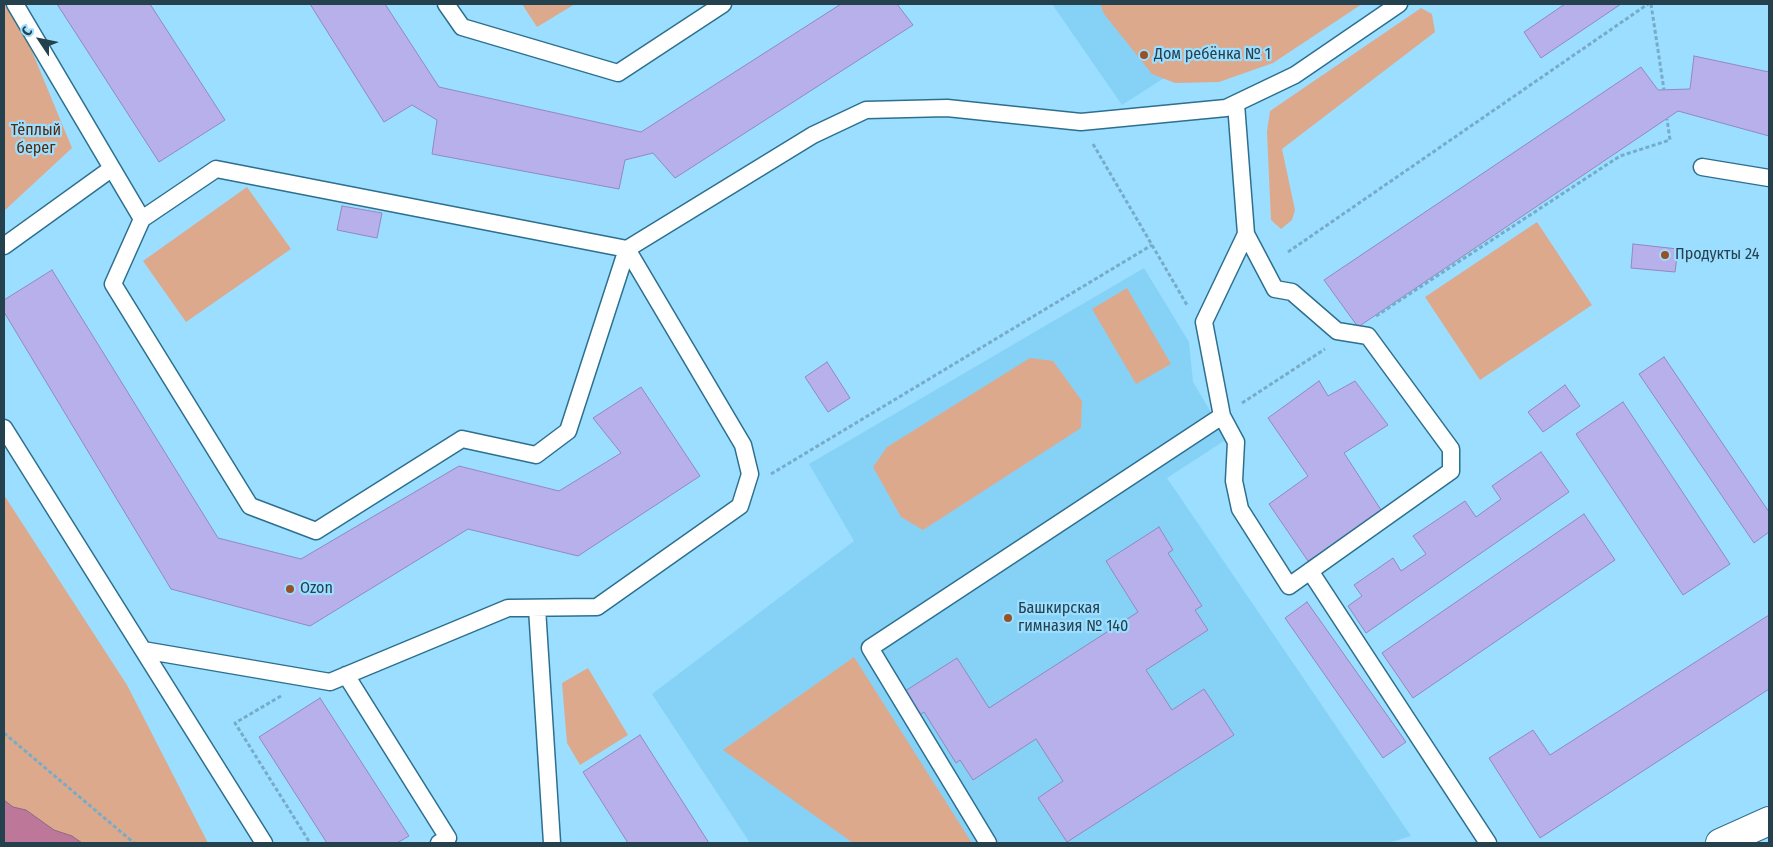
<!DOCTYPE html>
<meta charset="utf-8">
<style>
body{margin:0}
#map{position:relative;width:1773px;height:847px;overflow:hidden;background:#9bdeff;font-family:"Fira Sans Condensed",sans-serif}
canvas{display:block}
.frame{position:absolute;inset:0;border:5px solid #25414e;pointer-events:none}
.north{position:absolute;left:15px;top:15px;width:50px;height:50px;-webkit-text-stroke:4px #9bdeff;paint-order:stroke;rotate:304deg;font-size:14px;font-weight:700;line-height:20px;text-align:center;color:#25414e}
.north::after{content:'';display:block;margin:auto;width:18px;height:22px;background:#25414e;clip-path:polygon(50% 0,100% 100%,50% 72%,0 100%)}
</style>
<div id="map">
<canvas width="1773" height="847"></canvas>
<div class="frame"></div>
<div class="north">С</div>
</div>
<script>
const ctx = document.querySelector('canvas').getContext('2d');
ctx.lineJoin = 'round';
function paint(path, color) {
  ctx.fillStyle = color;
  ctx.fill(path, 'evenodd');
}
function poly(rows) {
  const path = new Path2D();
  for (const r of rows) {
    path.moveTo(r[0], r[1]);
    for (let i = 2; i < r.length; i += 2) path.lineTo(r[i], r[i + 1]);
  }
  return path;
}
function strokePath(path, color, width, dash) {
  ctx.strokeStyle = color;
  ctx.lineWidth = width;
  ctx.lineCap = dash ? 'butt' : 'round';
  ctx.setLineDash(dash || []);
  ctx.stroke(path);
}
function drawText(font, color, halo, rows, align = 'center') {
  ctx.font = font + ' "Fira Sans Condensed",sans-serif';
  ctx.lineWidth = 4.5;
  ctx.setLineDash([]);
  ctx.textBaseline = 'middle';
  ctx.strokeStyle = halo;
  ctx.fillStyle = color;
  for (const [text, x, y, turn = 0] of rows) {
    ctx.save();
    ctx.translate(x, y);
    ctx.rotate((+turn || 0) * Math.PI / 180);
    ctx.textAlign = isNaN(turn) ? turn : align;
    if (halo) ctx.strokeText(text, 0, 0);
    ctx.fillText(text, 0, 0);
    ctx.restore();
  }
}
paint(poly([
 [1052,4,1280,4,1122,105],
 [1144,268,1189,342,1193,382,1227,439,1167,478,1411,836,1388,843,750,843,652,694,854,541,809,464]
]), '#86d2f7');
paint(poly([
 [4,4,10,4,24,32,72,148,4,211],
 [522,4,575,4,537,27],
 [1100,4,1362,4,1273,63,1219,82,1175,83,1152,74,1104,14],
 [1421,8,1432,14,1435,32,1282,149,1295,210,1292,220,1281,229,1271,220,1267,132,1270,111],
 [247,187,291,249,186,322,143,261],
 [1537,222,1592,305,1480,380,1425,297],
 [1127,288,1171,364,1136,384,1092,309],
 [1030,358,1053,361,1082,401,1081,428,923,530,901,517,873,467,887,447],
 [4,495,127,685,208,843,82,843,72,836,54,830,26,810,13,807,4,800],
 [854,657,972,843,853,843,723,750],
 [588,668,628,735,580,765,567,743,562,683]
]), '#dda98d');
const water = poly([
 [4,800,13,807,26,810,54,830,72,836,82,843,4,843,4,800]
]);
paint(water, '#bd7798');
strokePath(water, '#8f6782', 1);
const building = poly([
 [57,4,150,4,225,120,159,162,57,4],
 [310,4,385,4,439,87,641,132,841,4,897,4,913,25,675,178,653,153,625,160,619,189,432,154,437,120,412,105,384,122,310,4],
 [1565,4,1621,4,1541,58,1524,32,1565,4],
 [1694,56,1769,72,1769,136,1678,111,1358,327,1324,280,1641,67,1658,90,1690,89,1694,56],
 [342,206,382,213,377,238,337,230,342,206],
 [1633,244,1678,249,1675,272,1631,268,1633,244],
 [52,270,218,538,301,559,459,466,559,491,621,453,593,418,641,387,700,476,578,556,468,529,310,626,171,589,4,312,4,300,52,270],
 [1664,357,1769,512,1769,532,1754,543,1639,374,1664,357],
 [827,362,850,398,828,412,805,377,827,362],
 [1319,381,1328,396,1355,381,1388,425,1344,453,1383,513,1308,561,1269,504,1308,476,1268,418,1319,381],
 [1565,385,1580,406,1543,432,1528,412,1565,385],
 [1623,402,1730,564,1683,595,1576,434,1623,402],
 [1541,452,1569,492,1366,633,1348,606,1362,596,1354,585,1393,558,1401,571,1426,554,1413,536,1465,501,1476,517,1501,499,1492,486,1541,452],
 [1584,514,1615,560,1413,698,1382,653,1584,514],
 [1159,527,1173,550,1168,553,1202,606,1195,610,1208,630,1146,670,1172,710,1204,689,1234,735,1067,842,1038,798,1063,781,1036,739,973,780,960,760,956,763,924,712,917,717,902,693,957,658,989,708,1138,612,1106,561,1159,527],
 [1307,602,1406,742,1383,758,1285,618,1307,602],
 [1769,615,1769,689,1540,838,1489,758,1533,730,1550,755,1769,615],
 [320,698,409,836,397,843,327,843,259,737,320,698],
 [640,735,709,843,628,843,583,772,640,735]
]);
paint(building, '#b8b0ea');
strokePath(building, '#9089c0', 1);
const service = poly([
 [15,4,142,219,113,284,250,506,316,531,462,439,536,455,568,431,627,249],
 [446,4,462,27,618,73,723,4],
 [1236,104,1246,234,1204,322,1222,416,1236,442,1234,481,1240,509,1289,586,1451,471,1451,449,1368,336,1337,331,1292,292,1275,289,1246,234],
 [1702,167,1769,178],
 [142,219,216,169,627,249,813,135,866,110,947,108,1081,122,1226,108,1295,75,1399,4],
 [4,246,111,169],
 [4,428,143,650,330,682,508,608,597,607,740,506,750,474,743,445,627,249],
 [1310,571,1488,843],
 [537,608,552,843],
 [143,650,264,843],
 [346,675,448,838,439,843],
 [988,843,870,648,1222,416]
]);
const minor = poly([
 [1720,843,1769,821]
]);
strokePath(service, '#2d708e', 19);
strokePath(minor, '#2d708e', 30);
strokePath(poly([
 [1651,4,1664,90],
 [1093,144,1187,305],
 [1288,252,1648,4],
 [1376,316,1620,156,1670,140,1667,119],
 [1242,403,1325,349],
 [771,474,1152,245],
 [281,696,235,723,310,843],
 [4,733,134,843]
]), '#76acc7', 3, [4, 2.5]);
strokePath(service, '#fff', 16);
strokePath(minor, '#fff', 28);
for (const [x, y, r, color] of [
 [1144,55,5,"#965126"],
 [1665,255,5,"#965126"],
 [290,589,5,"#965126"],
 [1008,618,5,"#965126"]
]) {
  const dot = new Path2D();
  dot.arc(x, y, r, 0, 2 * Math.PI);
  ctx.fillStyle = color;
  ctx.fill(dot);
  strokePath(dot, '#9bdeff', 2);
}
drawText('16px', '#25414e', '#9bdeff', [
 ["Дом ребёнка № 1",1154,55],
 ["Продукты 24",1675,255],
 ["Ozon",300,589],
 ["Башкирская",1018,609],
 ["гимназия № 140",1018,627]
], 'left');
drawText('16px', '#55290c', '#9bdeff', [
 ["Тёплый",36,131],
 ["берег",36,149]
]);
</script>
